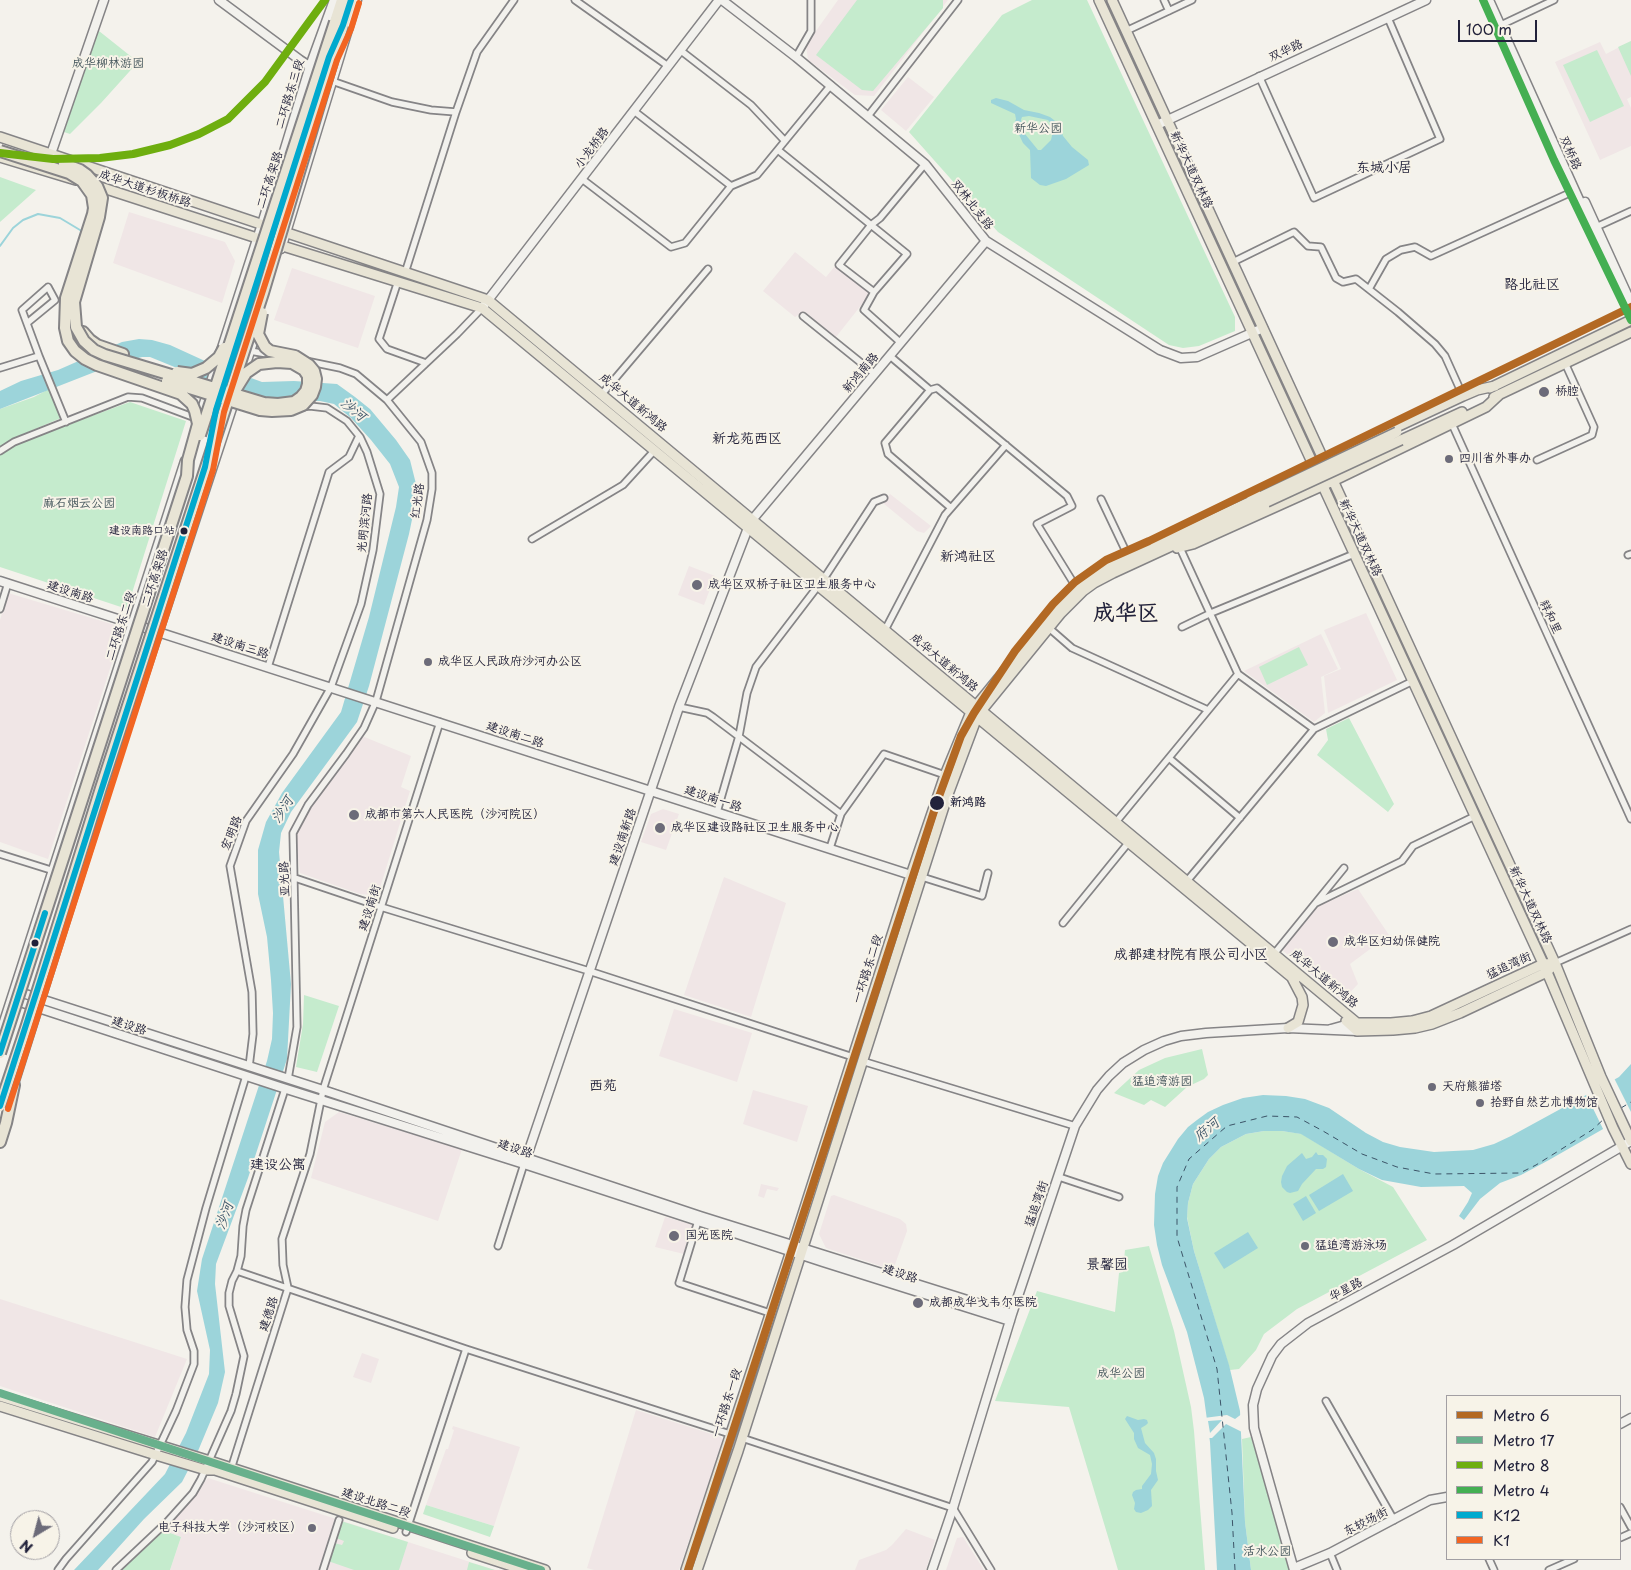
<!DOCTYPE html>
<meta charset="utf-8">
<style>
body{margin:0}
#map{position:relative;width:1631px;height:1570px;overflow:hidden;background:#f4f2ec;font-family:"Playpen Sans",sans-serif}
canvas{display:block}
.legend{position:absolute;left:1446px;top:1395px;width:175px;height:165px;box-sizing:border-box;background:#f7f3e8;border:1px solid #a29fa3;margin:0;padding:6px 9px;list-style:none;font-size:15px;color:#22223b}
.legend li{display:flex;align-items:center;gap:10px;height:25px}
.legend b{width:25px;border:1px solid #a29fa3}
.north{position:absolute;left:10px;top:1510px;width:50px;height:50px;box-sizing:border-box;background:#f7f3e8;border:1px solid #a29fa3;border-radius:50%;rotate:217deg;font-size:14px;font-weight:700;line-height:20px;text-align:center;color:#22223b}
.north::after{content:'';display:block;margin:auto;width:18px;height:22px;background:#6c6b79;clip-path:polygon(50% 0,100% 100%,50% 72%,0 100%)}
.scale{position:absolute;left:1458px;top:20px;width:79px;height:22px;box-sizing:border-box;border:2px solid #22223b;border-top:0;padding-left:6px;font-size:15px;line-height:18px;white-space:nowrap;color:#22223b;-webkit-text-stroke:4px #f7f3e8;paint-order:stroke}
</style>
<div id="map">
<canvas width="1631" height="1570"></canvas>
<ul class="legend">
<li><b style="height:6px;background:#b36924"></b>Metro 6</li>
<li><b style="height:6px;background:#68b08c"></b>Metro 17</li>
<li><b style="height:6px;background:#6eae0f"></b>Metro 8</li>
<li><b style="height:6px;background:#44af52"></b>Metro 4</li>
<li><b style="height:6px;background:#00a9ce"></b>K12</li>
<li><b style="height:6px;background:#f26522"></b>K1</li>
</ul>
<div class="north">N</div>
<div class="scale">100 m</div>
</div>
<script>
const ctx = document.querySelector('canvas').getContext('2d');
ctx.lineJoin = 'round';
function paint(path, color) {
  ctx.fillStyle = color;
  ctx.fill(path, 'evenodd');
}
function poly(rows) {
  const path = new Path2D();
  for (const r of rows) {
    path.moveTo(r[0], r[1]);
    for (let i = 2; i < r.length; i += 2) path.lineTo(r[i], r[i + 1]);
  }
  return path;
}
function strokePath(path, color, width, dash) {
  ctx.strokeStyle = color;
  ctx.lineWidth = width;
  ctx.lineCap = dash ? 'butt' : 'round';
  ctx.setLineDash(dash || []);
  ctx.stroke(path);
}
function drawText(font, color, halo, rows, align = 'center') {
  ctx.font = font + ' "Playpen Sans","LXGW WenKai TC",sans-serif';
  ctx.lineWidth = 4;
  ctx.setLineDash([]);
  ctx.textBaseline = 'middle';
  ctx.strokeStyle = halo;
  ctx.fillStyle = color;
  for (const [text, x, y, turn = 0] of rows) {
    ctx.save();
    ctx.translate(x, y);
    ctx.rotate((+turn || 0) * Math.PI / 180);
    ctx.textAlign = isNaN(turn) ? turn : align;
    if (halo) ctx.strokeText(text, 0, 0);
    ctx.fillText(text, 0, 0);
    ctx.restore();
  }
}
paint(poly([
 [838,0,948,0,874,96,855,95,808,60,806,45],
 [1631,41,1631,97,1627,99,1631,108,1631,146,1600,160,1555,62,1600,42,1606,54],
 [908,77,934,97,906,131,881,110],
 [129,212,225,242,235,261,222,303,113,263],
 [795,252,826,277,835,266,870,294,836,337,804,311,795,317,763,291],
 [292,268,375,296,358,348,274,320],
 [890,494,931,526,924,533,917,531,883,503],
 [689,566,715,576,704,605,678,595],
 [8,593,115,625,121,635,48,859,0,842,0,620],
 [1366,613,1397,680,1328,713,1324,676,1341,669,1324,630],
 [1321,634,1338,669,1321,677,1325,713,1314,722,1244,671],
 [362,736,411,756,401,787,410,791,379,891,371,895,360,894,300,873,296,841,297,832,311,806],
 [663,809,679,814,666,850,641,842,651,814],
 [724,877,786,903,751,1017,684,995],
 [1358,889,1389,935,1350,964,1358,984,1342,1001,1281,949,1318,906],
 [674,1009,752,1033,737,1082,659,1056],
 [753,1090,808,1106,797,1142,743,1124],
 [339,1112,462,1149,438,1221,311,1178,325,1122],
 [761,1184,779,1188,777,1191,767,1189,764,1198,758,1196],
 [834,1195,900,1219,906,1224,907,1231,893,1270,826,1248,819,1234,831,1196],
 [665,1217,694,1225,684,1254,655,1247],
 [0,1299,187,1359,155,1437,0,1386],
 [362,1353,379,1359,371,1383,353,1377],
 [636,1410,721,1437,723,1441,679,1570,594,1570,587,1568],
 [453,1426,520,1447,494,1526,426,1505,446,1449,448,1449,454,1430,452,1429],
 [208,1478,408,1542,495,1570,170,1570,181,1537,162,1530,184,1508],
 [906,1529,935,1540,926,1570,855,1570,859,1560,886,1550,892,1545],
 [963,1537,984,1570,946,1570,957,1538]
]), '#f0e6e6');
paint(poly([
 [857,0,943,0,943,8,873,91,862,90,816,55],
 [1032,0,1087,0,1235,317,1235,331,1199,346,1183,348,1169,345,998,232,909,132,1002,15],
 [99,31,138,62,101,103,70,134,64,132,95,37],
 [1631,41,1631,76,1618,47],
 [1597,50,1624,106,1590,122,1563,65],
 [0,177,36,190,0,222],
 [49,389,61,418,14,438,0,447,0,409,34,397],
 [130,402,186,421,127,609,0,567,0,455,14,446,28,439],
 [1299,647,1308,665,1267,685,1259,667],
 [1349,718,1394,804,1388,812,1317,755,1328,740,1326,729],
 [304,995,339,1006,317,1072,296,1067,303,1024],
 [1202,1049,1208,1075,1204,1079,1187,1087,1165,1107,1151,1100,1144,1105,1114,1093,1139,1070,1165,1058],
 [1264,1131,1282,1131,1302,1134,1359,1169,1393,1187,1427,1240,1297,1309,1264,1334,1256,1350,1239,1369,1230,1370,1194,1251,1187,1217,1188,1203,1193,1184,1209,1159,1221,1147,1246,1134],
 [1149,1246,1174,1331,1191,1407,1194,1431,1205,1570,1118,1570,1069,1407,995,1401,1037,1291,1115,1312,1119,1273,1123,1272,1125,1250],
 [1251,1437,1269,1495,1290,1570,1251,1570,1245,1522,1242,1439],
 [426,1505,494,1526,490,1537,423,1514],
 [341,1521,408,1542,399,1570,354,1570,328,1561,334,1543,342,1545,344,1541,336,1538],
 [162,1530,181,1537,170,1570,120,1570],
 [469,1562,495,1570,467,1570]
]), '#c5ebcd');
paint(poly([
 [996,98,1008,101,1024,110,1039,113,1050,117,1059,124,1063,136,1072,147,1088,160,1089,165,1066,179,1046,186,1040,185,1031,178,1030,150,1023,143,1014,124,1016,119,1015,114,991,103,991,100],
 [1029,116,1048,120,1054,127,1051,140,1041,150,1038,150,1025,134,1022,127,1021,120,1022,117],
 [139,339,152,340,170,345,205,361,262,382,294,381,337,384,355,397,370,409,396,440,410,460,416,484,415,505,409,534,369,686,357,722,291,812,281,833,279,852,291,984,287,1059,248,1178,216,1264,215,1284,225,1372,218,1403,198,1451,182,1482,144,1519,98,1570,74,1570,165,1474,186,1433,209,1374,210,1350,197,1291,202,1259,267,1061,272,1039,273,1013,271,980,267,937,258,894,258,850,266,822,282,793,341,712,369,617,396,507,399,487,390,464,371,440,351,418,334,404,320,401,265,400,221,386,150,357,142,357,110,366,0,409,0,391,21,381,58,370,122,342],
 [1631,1064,1631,1113,1549,1160,1521,1175,1500,1183,1480,1199,1464,1220,1459,1216,1468,1202,1472,1193,1464,1186,1421,1187,1382,1180,1359,1169,1301,1134,1282,1131,1264,1131,1246,1134,1221,1147,1209,1159,1193,1184,1188,1203,1187,1218,1194,1251,1229,1365,1240,1411,1245,1522,1251,1570,1217,1570,1210,1442,1204,1398,1187,1332,1162,1265,1157,1245,1154,1225,1155,1194,1158,1176,1163,1163,1178,1139,1188,1127,1197,1120,1208,1112,1223,1105,1243,1098,1263,1095,1286,1096,1305,1099,1329,1108,1366,1133,1383,1142,1400,1147,1434,1152,1473,1150,1494,1144,1511,1136,1619,1077],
 [1316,1152,1318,1155,1323,1155,1327,1159,1326,1167,1323,1169,1316,1169,1302,1184,1298,1191,1290,1193,1287,1192,1282,1187,1281,1182,1282,1176,1287,1166,1302,1153,1306,1159,1312,1157],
 [1343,1174,1353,1191,1319,1211,1309,1195],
 [1306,1196,1316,1213,1303,1221,1293,1204],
 [1248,1232,1258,1248,1224,1269,1214,1253],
 [1127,1416,1138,1420,1144,1419,1147,1420,1148,1423,1146,1425,1141,1428,1145,1443,1154,1453,1156,1459,1156,1471,1158,1480,1151,1490,1152,1506,1148,1510,1141,1513,1136,1512,1134,1509,1135,1503,1132,1495,1133,1492,1136,1490,1142,1489,1142,1486,1151,1474,1152,1464,1150,1455,1138,1448,1134,1439,1134,1433,1125,1419]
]), '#9cd4da');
paint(poly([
 [1614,1078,1631,1112,1631,1116,1604,1131,1585,1092],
 [1243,1413,1244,1433,1226,1424,1212,1438,1207,1438,1204,1418,1227,1415,1235,1419],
 [1222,1420,1210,1433,1208,1421]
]), '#f4f2ec');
strokePath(poly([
 [0,246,13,228,23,220,38,214,60,218,80,230,83,234]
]), '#9cd4da', 2);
strokePath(poly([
 [1621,1108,1631,1102],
 [1235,1570,1232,1513,1217,1369,1177,1237,1177,1187,1189,1159,1227,1126,1267,1116,1297,1117,1323,1131,1362,1154,1397,1167,1434,1174,1520,1173,1536,1165,1592,1130,1605,1118]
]), '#3c5468', 1, [6, 5]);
const street = poly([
 [575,0,668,66],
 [1164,0,1169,11],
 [1501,25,1554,0],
 [1126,31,1192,0],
 [680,50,751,105,785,141],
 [796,57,811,31,811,0],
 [1259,76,1314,198,1440,139,1388,18],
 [332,81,392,102,431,110,456,112],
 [634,111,731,186],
 [868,116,958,0],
 [778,150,907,254,874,292,864,310,901,343],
 [582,179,671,247,685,243,731,186,757,175,831,85],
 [1594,228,1631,211],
 [1233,262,1294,232,1308,246,1321,247,1336,278,1343,282,1356,279,1398,312,1435,344,1445,356,1463,396],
 [405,273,456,112,477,52,514,0],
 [398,281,379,339,387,349,426,363],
 [1369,289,1386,259,1401,250,1415,247,1431,256,1574,191],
 [874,292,839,265,871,225,880,218,925,164],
 [803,316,875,374],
 [27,323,55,300,48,287,22,310,39,356],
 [250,351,273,355],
 [890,356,930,390,937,388,1067,496,1072,506,1037,524,1076,587],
 [0,368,39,356,66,422],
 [930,390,885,443,888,454,951,508],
 [602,394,708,269],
 [387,400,457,334,482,308],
 [1452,424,1631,819],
 [0,451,14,442,128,397,142,398,198,419],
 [1537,460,1592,435,1594,427,1565,363],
 [1101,499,1129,558],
 [532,539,623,485,654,451],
 [1180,548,1238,674,1314,729],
 [1628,555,1631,554],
 [823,580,874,502,884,498],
 [0,609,8,583],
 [1182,627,1211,613,1354,554],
 [1049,628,1072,648,1208,710],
 [885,630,945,515,1006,445],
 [268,667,329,472,349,457,359,436],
 [679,707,707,713,713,717,841,814],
 [1169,758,1240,818],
 [717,812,739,736,747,693,756,667,818,586],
 [1116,822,1238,674],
 [830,848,841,814,884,754,945,775],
 [0,854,54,871],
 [922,877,982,896,988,873],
 [295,878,381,907,589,971,853,1057],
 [1187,881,1314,729,1413,681],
 [1316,903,1402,861,1413,846,1475,816],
 [1063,923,1129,842],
 [1274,954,1344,868],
 [1555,963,1631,929],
 [862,1061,1075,1126],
 [249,1067,253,1034,252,992,230,866,246,821,293,754,331,687,361,604,373,550,380,494,367,452,360,437,347,421,327,408,310,406,302,407],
 [288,1079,297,1027,293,833,308,805,346,754,364,728,376,701,427,520,432,489,432,473,421,442,387,400,356,374,340,368,306,361],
 [1059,1177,1119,1197],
 [698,1221,679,1283,770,1313],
 [498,1246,524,1164],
 [237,1271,466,1349,730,1434],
 [1326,1401,1394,1520],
 [742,1438,953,1508,991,1570],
 [231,1469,288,1288,283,1265,282,1239,310,1154,323,1090,440,722],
 [1620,1507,1631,1527],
 [406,1532,466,1349],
 [1620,1538,1631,1533],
 [1330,1553,1337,1570],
 [1489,1559,1494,1570],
 [58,1570,66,1559,152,1462,176,1411,194,1364,194,1351,187,1330,185,1307,187,1280,206,1208,246,1076],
 [116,1570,167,1522,193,1493,201,1479,231,1411,236,1394,244,1356,229,1306,229,1293,232,1281,237,1271,241,1256,243,1226,246,1210,285,1089],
 [323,1570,339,1520],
 [1549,1570,1574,1559]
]);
const secondary = poly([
 [219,0,300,60,314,69],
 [722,0,796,57,925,164,986,241,1160,350,1181,358,1197,357,1263,328],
 [1489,0,1631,315],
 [1157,125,1426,0],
 [51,154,104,0],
 [1585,202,1631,303],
 [281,249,357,0],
 [482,308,719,0],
 [242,376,257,330],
 [198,422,262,224,310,66,334,0],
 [0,581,911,875],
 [16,991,323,1090,700,1216,1012,1314],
 [14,1000,280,1087,524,1164,823,1262,1010,1321],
 [0,1034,185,461],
 [12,1090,117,758,235,399],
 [525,1162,679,707,748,528,752,520,986,241],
 [1620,1424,1631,1418],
 [1294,1568,1330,1553,1430,1500,1447,1497],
 [932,1570,953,1508,1012,1314,1075,1126,1097,1090,1109,1076,1123,1063,1144,1050,1164,1041,1181,1036,1206,1033,1288,1028,1357,1031,1357,1023,1349,1024,1331,1029],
 [1294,1570,1254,1428,1253,1405,1257,1389,1272,1356,1281,1344,1308,1323,1453,1245,1631,1141]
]);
const primary = poly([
 [1099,0,1547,972,1613,1128,1631,1164],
 [1112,0,1555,963,1601,1077,1631,1141],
 [0,137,488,300,1357,1023,1391,1023,1412,1021,1431,1016,1543,964,1555,963],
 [0,157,76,180],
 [94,185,257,238,482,308,1295,980],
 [1490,388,1631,320],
 [1494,397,1631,332],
 [1401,440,1462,412],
 [1251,495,1463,396,1477,390,1495,386],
 [1177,548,1193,544,1333,481,1486,407,1499,395],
 [1346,1021,1357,1031,1393,1030,1415,1028,1432,1024,1460,1013,1547,972,1555,963],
 [1288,1028,1298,1022,1303,1005,1302,997,1291,976],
 [0,1396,210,1461,545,1570],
 [0,1406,156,1455,206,1470,215,1470,393,1528],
 [472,1553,524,1570],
 [686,1570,793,1245,911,875,945,775,971,712,1056,608,1076,587,1110,567,1262,496],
 [697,1570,738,1451,947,797,977,717,982,710,1061,613,1083,591,1094,583,1113,573,1267,502]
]);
const highway = poly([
 [335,22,342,0],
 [343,25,351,0],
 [83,332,90,340,97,345,123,354],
 [0,1142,6,1123,14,1085]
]);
strokePath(street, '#858486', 9);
strokePath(secondary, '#858486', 11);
strokePath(primary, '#858486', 12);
strokePath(highway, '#858486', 14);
strokePath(street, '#f2f1ed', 5.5);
strokePath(secondary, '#f2f1ed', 8);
strokePath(primary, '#e8e4d5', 9);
strokePath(highway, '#e8e4d5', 10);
const primaryBridge = poly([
 [1262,496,1397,432],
 [1267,502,1401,440]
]);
const highwayBridge = poly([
 [0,151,69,173,82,181,92,195,94,208,93,214,66,298,65,328,68,341,75,351,85,359,97,365,181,394,192,404,195,411,198,424,188,460,187,476,0,1053],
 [64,164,80,170,87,175,97,186,102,198,99,217,74,302,76,327,84,341,94,350,105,355,264,403,278,404,294,402,301,397,306,391,308,384,308,376,304,370,292,363,277,362,259,364,246,373,236,389],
 [177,372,192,374,206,368,219,357,224,348],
 [167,381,260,410,272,411,291,410,303,405,312,395,315,387,316,379,314,371,309,365,295,356,270,351,265,347,258,334,262,313],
 [200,435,335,22],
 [0,1106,27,1025,101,788,263,293,343,25]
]);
strokePath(primaryBridge, '#858486', 12, []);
strokePath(highwayBridge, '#858486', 14, []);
strokePath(primaryBridge, '#e8e4d5', 9);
strokePath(highwayBridge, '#e8e4d5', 10);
strokePath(poly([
 [0,1053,45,913],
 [0,1106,205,467,216,410,329,57,343,25,351,0]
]), '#00a9ce', 6);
strokePath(poly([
 [8,1109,213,470,224,412,337,60,351,29,359,3]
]), '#f26522', 6);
strokePath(poly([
 [688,1570,937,802,961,736,974,713,1015,651,1053,604,1075,582,1106,560,1149,541,1631,307]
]), '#b36924', 8);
strokePath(poly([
 [0,1393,541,1570]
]), '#68b08c', 8);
strokePath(poly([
 [0,153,53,159,100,158,133,154,170,145,199,134,228,119,265,82,325,0]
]), '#6eae0f', 8);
strokePath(poly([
 [1483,0,1554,160,1631,320]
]), '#44af52', 8);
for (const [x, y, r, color] of [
 [1544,392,6,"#6c6b79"],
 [1449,459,5,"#6c6b79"],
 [184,531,4.5,"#22223b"],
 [697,585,6,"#6c6b79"],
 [428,662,5,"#6c6b79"],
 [937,803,8,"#22223b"],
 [354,815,6,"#6c6b79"],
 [660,828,6,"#6c6b79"],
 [1333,942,6,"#6c6b79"],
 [35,943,4.5,"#22223b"],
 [1432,1087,5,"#6c6b79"],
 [1480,1103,5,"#6c6b79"],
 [674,1236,6,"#6c6b79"],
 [1305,1246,5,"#6c6b79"],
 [918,1303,6,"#6c6b79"],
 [312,1528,5,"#6c6b79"]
]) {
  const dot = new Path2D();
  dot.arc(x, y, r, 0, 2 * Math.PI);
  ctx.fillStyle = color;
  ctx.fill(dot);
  strokePath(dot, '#f7f3e8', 2);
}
drawText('11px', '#22223b', '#f7f3e8', [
 ["建设南路口站",175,531]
], 'right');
drawText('12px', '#22223b', '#f7f3e8', [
 ["双华路",1286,51,-25],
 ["二环路东三段",290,94,-73],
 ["小龙桥路",592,148,-53],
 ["双桥路",1570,153,66],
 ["新华大道双林路",1191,170,65],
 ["二环高架路",270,180,-72],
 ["成华大道杉板桥路",145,189,18],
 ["双林北支路",972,205,52],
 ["新鸿南路",861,373,-50],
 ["成华大道新鸿路",633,403,40],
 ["红光路",418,501,-82],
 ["光明滨河路",365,523,-84],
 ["新华大道双林路",1360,538,65],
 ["二环高架路",155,578,-72],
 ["建设南路",70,592,18],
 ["祥和里",1550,617,66],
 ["二环路东二段",121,626,-72],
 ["建设南三路",240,646,18],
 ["成华大道新鸿路",944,663,40],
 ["建设南二路",515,735,18],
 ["建设南一路",713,799,18],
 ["宏明路",232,833,-68],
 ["建设南新路",623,837,-71],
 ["亚光路",285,879,-92],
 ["新华大道双林路",1530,905,65],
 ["建设南街",370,908,-72],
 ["猛追湾街",1509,966,-25],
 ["一环路东二段",868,969,-72],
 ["成华大道新鸿路",1324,979,40],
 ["建设路",129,1026,18],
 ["建设路",515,1149,18],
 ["猛追湾街",1037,1204,-71],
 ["建设路",900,1274,18],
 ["华星路",1346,1290,-28],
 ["建德路",269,1314,-72],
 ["一环路东一段",727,1403,-72],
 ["建设北路二段",376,1503,18],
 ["东较场街",1366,1522,-27]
]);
drawText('12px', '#415359', '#f7f3e8', [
 ["成华柳林游园",108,64],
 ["新华公园",1038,129],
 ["麻石烟云公园",79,504],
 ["猛追湾游园",1162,1082],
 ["成华公园",1121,1374],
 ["活水公园",1267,1552]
]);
drawText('12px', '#22223b', '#f7f3e8', [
 ["桥腔",1555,392],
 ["四川省外事办",1459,459],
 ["成华区双桥子社区卫生服务中心",708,585],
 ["成华区人民政府沙河办公区",438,662],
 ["成都市第六人民医院（沙河院区）",365,815],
 ["成华区建设路社区卫生服务中心",671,828],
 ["成华区妇幼保健院",1344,942],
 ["天府熊猫塔",1442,1087],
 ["拾野自然艺术博物馆",1490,1103],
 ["国光医院",685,1236],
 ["猛追湾游泳场",1315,1246],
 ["成都成华戈韦尔医院",929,1303],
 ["电子科技大学（沙河校区）",302,1528,"right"]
], 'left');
drawText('bold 12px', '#22223b', '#f7f3e8', [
 ["新鸿路",950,803]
], 'left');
drawText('14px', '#22223b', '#f7f3e8', [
 ["东城小居",1384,168],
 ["路北社区",1532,285],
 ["新龙苑西区",747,439],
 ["新鸿社区",968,557],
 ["成都建材院有限公司小区",1191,955],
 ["西苑",603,1086],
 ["建设公寓",278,1165],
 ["景馨园",1107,1265]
]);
drawText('italic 14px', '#3c5468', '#f7f3e8', [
 ["沙河",353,410,39],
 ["沙河",283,810,-58],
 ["府河",1207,1130,-40],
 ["沙河",225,1216,-71]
]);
drawText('bold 22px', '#22223b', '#f7f3e8', [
 ["成华区",1126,614]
]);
</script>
